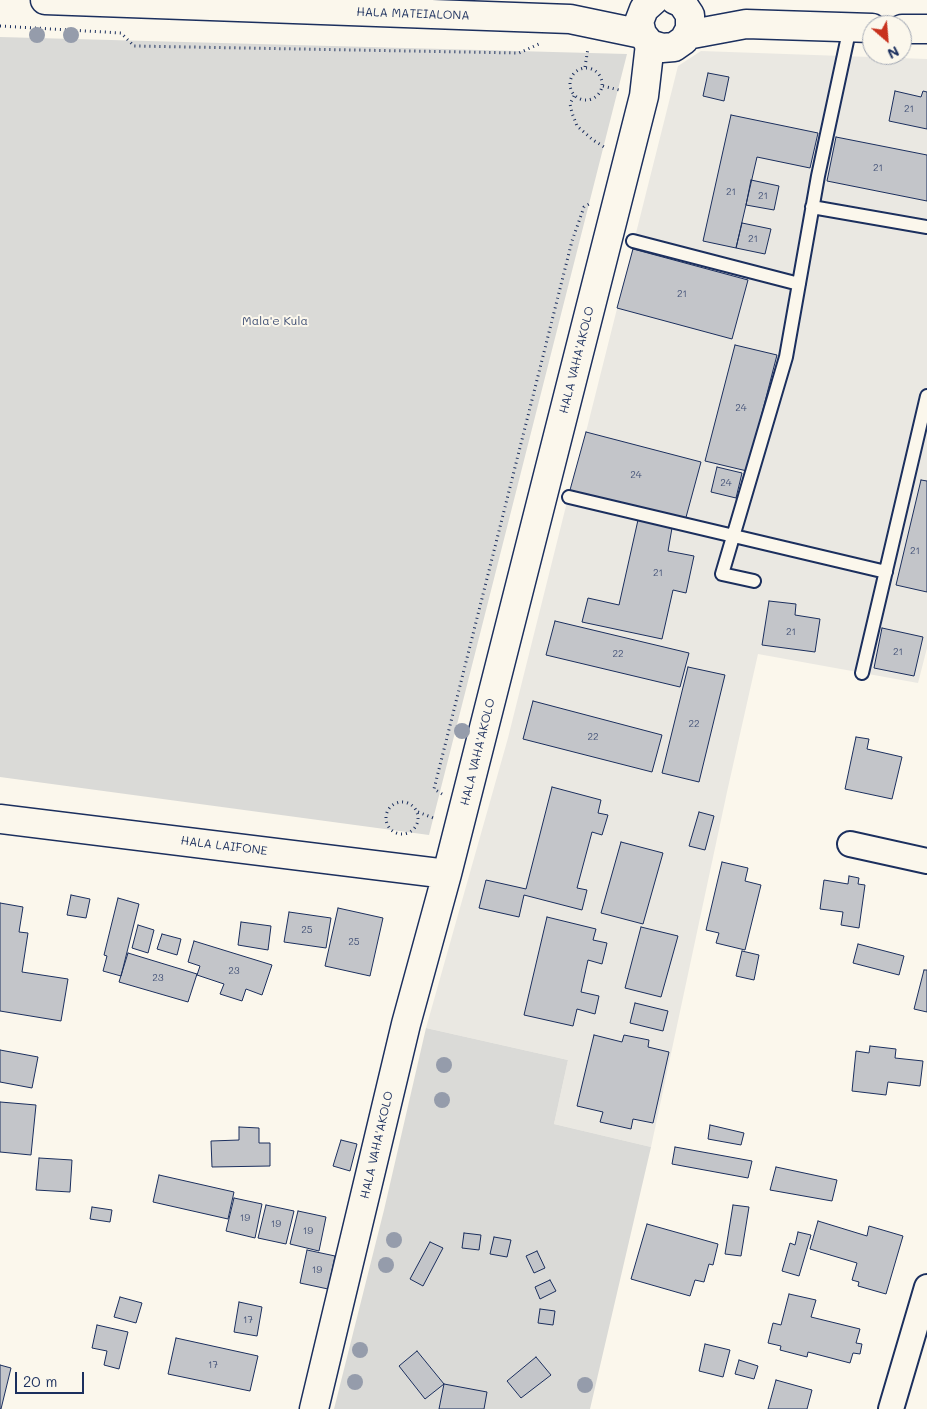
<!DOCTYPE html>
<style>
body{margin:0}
#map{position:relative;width:927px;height:1409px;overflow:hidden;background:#fbf7ec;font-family:Mali,sans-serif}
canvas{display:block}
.north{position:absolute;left:862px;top:15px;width:50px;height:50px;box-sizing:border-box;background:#fbf7ec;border:1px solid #a1a7b3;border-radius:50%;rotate:153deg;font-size:14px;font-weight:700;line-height:20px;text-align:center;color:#1b2f5e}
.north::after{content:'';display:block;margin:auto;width:18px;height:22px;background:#c8321e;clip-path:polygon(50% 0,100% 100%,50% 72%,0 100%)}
.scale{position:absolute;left:15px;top:1372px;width:69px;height:22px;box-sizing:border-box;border:2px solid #1b2f5e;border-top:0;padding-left:6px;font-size:15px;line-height:18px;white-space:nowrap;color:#1b2f5e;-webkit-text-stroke:4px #fbf7ec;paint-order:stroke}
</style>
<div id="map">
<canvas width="927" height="1409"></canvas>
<div class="north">N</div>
<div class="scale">20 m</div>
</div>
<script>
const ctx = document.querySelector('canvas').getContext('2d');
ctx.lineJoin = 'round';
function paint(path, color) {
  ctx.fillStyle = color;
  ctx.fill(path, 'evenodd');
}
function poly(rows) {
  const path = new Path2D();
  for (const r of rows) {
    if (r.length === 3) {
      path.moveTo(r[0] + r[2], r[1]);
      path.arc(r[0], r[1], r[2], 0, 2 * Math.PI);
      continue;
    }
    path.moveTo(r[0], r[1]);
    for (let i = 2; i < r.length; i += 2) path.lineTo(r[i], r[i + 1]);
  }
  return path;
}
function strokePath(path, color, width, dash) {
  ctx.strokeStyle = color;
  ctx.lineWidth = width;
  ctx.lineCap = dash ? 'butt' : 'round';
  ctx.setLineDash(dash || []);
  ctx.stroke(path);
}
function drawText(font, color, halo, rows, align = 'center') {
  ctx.font = font + ' Mali,sans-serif';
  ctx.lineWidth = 4;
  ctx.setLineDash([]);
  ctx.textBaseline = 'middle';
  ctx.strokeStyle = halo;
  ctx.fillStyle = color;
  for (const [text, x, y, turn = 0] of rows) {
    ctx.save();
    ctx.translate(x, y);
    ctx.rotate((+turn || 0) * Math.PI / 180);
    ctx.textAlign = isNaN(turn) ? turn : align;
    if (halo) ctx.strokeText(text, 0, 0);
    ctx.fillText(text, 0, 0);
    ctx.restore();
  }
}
paint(poly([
 [701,51,927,59,927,648,918,683,758,654,727,792,651,1147,554,1124,568,1060,426,1028,508,738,570,490,586,432,678,66]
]), '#eae8e2');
paint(poly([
 [0,37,627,54,429,835,0,777],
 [426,1028,568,1060,554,1124,651,1147,590,1409,334,1409,384,1210]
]), '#dadad7');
const building = poly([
 [708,73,729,77,724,101,703,96,708,73],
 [895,91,921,97,923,91,927,92,927,129,889,121,895,91],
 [731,115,818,133,810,168,757,157,736,248,703,241,731,115],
 [836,137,927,155,927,201,827,181,836,137],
 [751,180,779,186,774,210,746,205,751,180],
 [742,223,771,229,765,254,736,248,742,223],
 [633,249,748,280,732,339,617,308,633,249],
 [735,345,777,355,747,471,705,461,735,345],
 [586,432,701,462,685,521,570,490,586,432],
 [717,467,742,473,736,498,711,492,717,467],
 [921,480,927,481,927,592,896,585,921,480],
 [638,520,672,528,668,551,694,556,686,593,673,590,662,639,582,622,588,598,619,605,638,520],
 [769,601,796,604,795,615,820,619,815,652,762,645,769,601],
 [555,621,689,653,680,687,546,655,555,621],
 [882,628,923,637,914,676,874,668,882,628],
 [688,667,725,675,699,782,662,773,688,667],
 [533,701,662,735,652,772,523,739,533,701],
 [856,737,869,739,867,749,902,757,892,799,845,789,856,737],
 [552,787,601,800,598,813,608,815,602,835,592,832,577,888,587,890,582,910,524,895,519,917,479,908,486,880,526,889,552,787],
 [699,812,714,816,705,850,689,846,699,812],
 [621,842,663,853,643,924,601,913,621,842],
 [722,862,748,868,745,881,761,885,745,950,716,943,719,933,706,930,722,862],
 [849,876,859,878,858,884,865,885,859,928,841,925,843,912,820,909,824,880,848,884,849,876],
 [71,895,90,899,86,918,67,915,71,895],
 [118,898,139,904,121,976,103,971,107,956,104,955,118,898],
 [0,903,23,907,19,932,28,933,22,972,68,979,61,1021,0,1011,0,903],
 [338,908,383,918,370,976,325,966,338,908],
 [289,912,331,918,326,948,284,942,289,912],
 [547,917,596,929,593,940,607,943,602,964,588,960,581,992,599,996,595,1014,577,1009,573,1026,524,1015,547,917],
 [241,922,271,926,268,950,238,945,241,922],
 [138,925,154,930,148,953,132,948,138,925],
 [641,927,678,936,661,997,625,988,641,927],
 [162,934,181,939,177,955,157,949,162,934],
 [194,941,272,965,262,995,246,989,242,1001,220,994,224,984,197,975,200,966,188,962,194,941],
 [858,944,904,956,899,975,853,963,858,944],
 [742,951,759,955,754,980,736,976,742,951],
 [128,953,197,974,188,1002,119,982,128,953],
 [924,970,927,970,927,1012,914,1009,924,970],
 [635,1003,668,1011,663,1031,630,1023,635,1003],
 [594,1035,622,1042,624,1035,649,1040,648,1047,669,1052,653,1123,633,1119,631,1129,600,1122,603,1112,577,1106,594,1035],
 [870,1046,896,1049,895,1058,923,1061,920,1086,888,1082,886,1095,852,1091,856,1051,869,1053,870,1046],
 [0,1050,38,1057,32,1088,0,1082,0,1050],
 [0,1102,36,1105,31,1155,0,1152,0,1102],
 [710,1125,744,1133,741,1145,708,1139,710,1125],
 [239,1127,259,1128,259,1143,270,1143,270,1166,212,1167,211,1141,239,1140,239,1127],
 [341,1140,357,1144,350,1171,333,1166,341,1140],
 [675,1147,752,1161,748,1178,672,1164,675,1147],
 [39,1158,72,1160,70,1192,36,1190,39,1158],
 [776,1167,837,1180,832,1201,770,1190,776,1167],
 [159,1175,234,1192,228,1219,153,1202,159,1175],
 [234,1198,262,1204,255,1238,226,1231,234,1198],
 [266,1205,294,1211,286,1244,258,1238,266,1205],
 [733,1205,749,1207,741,1256,725,1254,733,1205],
 [92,1207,112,1210,110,1222,90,1219,92,1207],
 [298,1211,326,1217,319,1251,290,1244,298,1211],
 [818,1221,867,1236,869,1226,903,1236,886,1294,858,1286,859,1282,852,1280,857,1263,810,1249,818,1221],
 [647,1224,718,1244,713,1265,709,1264,704,1282,695,1280,690,1296,631,1279,647,1224],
 [798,1232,811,1235,799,1276,782,1271,790,1243,795,1245,798,1232],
 [464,1233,481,1235,479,1250,462,1248,464,1233],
 [494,1237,511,1240,507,1257,490,1254,494,1237],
 [430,1242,443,1248,423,1286,410,1279,430,1242],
 [307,1250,335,1256,328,1289,300,1283,307,1250],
 [537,1251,545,1268,534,1273,526,1256,537,1251],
 [550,1280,556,1291,540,1299,535,1287,550,1280],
 [789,1294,816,1300,811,1317,860,1329,856,1343,862,1344,860,1354,853,1353,850,1363,808,1352,807,1357,780,1350,781,1346,768,1343,773,1323,781,1325,789,1294],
 [120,1297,142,1303,136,1323,114,1317,120,1297],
 [239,1302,262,1307,257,1336,234,1332,239,1302],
 [540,1309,555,1311,553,1325,538,1323,540,1309],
 [97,1325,128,1332,119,1369,104,1365,107,1351,92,1348,97,1325],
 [176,1338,258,1356,250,1391,168,1374,176,1338],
 [705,1344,730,1350,723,1377,699,1371,705,1344],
 [417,1351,444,1384,425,1399,399,1366,417,1351],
 [536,1357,551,1375,521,1398,507,1381,536,1357],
 [739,1360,758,1366,754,1379,735,1374,739,1360],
 [0,1365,11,1368,1,1409,0,1409,0,1365],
 [776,1380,812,1390,807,1409,768,1409,776,1380],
 [444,1384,487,1392,484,1409,439,1409,444,1384]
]);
paint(building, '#c3c5c9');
strokePath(building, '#1b2f5e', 1);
const lane = poly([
 [812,207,927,227],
 [633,241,799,284],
 [569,497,886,572],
 [754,581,722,574,786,357,818,176,850,27],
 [862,673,927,396]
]);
const street = poly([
 [850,844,927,861],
 [891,1409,927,1287]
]);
const secondary = poly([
 [0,819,447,874],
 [314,1409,406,1024,447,874,644,96,650,44]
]);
const primary = poly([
 [45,0,570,19,642,34],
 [654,0,644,9,639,22,642,34,650,44,662,48,674,47,684,40,690,29,690,15,682,3,675,0],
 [902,29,927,29],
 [687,35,746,24,872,28]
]);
strokePath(lane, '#1b2f5e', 16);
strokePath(street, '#1b2f5e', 28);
strokePath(secondary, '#1b2f5e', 31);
strokePath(primary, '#1b2f5e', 31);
strokePath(poly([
 [0,26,121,33,134,46,519,53,539,44],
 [585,67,588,48],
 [586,84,16],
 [603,86,619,90],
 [574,96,570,104,572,113,577,126,593,140,604,147],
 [442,794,434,789,572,241,584,207,591,203],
 [402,818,16],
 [418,812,436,819]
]), '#1b2f5e', 3, [1, 4]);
strokePath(lane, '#fbf7ec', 12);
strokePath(street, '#fbf7ec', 24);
strokePath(secondary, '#fbf7ec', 28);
strokePath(primary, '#fbf7ec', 28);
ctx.fillStyle = '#959cab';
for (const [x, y] of [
 [37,35],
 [71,35],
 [462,731],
 [444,1065],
 [442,1100],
 [394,1240],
 [386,1265],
 [360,1350],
 [355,1382],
 [585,1385]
]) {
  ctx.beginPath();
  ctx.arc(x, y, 8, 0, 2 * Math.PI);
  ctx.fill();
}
drawText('10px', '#455479', null, [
 ["21",909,109],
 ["21",878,168],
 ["21",731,192],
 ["21",763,196],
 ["21",753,239],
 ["21",682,294],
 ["24",741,408],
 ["24",636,475],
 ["24",726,483],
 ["21",915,551],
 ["21",658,573],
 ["21",791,632],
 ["21",898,652],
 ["22",618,654],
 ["22",694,724],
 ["22",593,737],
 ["25",307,930],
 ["25",354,942],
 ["23",234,971],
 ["23",158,978],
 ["19",245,1218],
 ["19",276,1224],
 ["19",308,1231],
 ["19",317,1270],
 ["17",248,1320],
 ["17",213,1365]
]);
drawText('12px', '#1b2f5e', '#fbf7ec', [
 ["HALA MATEIALONA",413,14,2],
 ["HALA VAHA'AKOLO",577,360,-76],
 ["HALA VAHA'AKOLO",478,752,-76],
 ["HALA LAIFONE",224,846,7],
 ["HALA VAHA'AKOLO",377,1145,-77]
]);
drawText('12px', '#415176', '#fbf7ec', [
 ["Mala'e Kula",275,321]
]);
</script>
